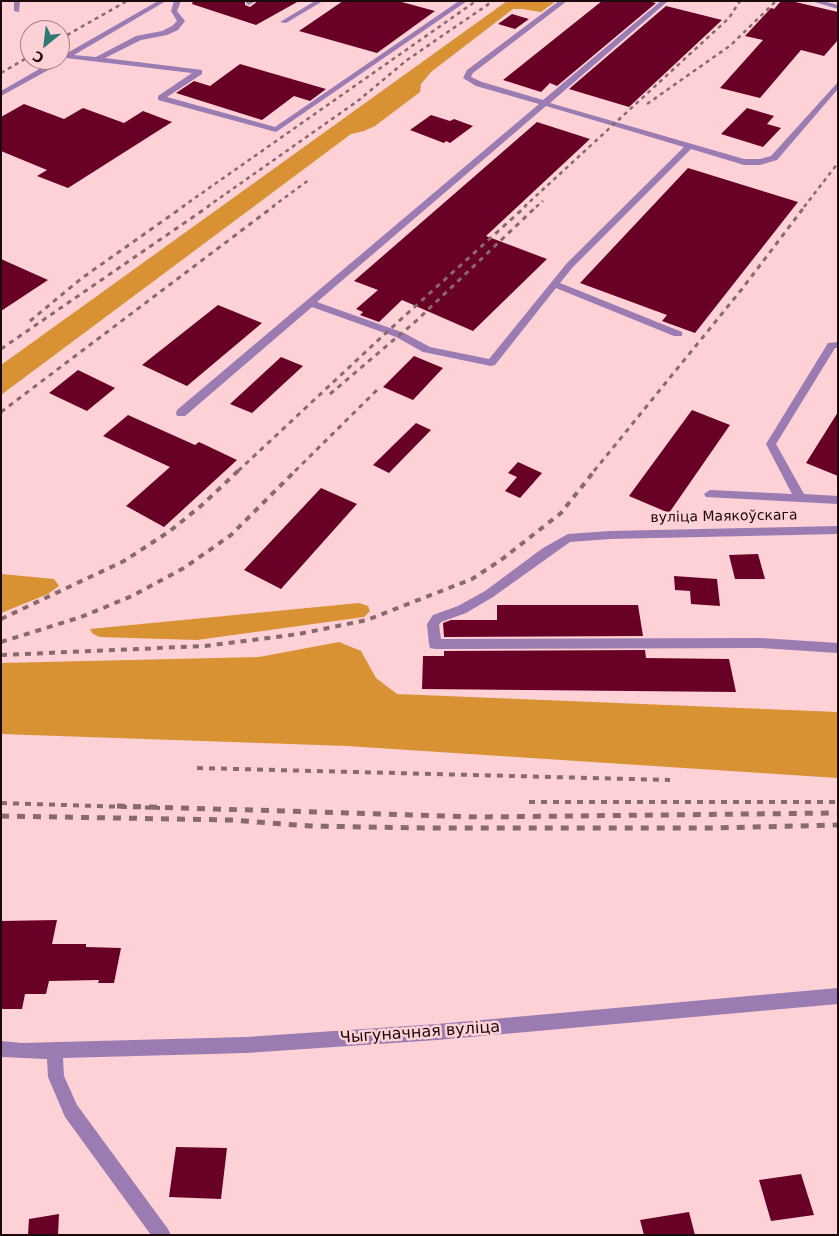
<!DOCTYPE html>
<meta charset="utf-8">
<style>
body{margin:0}
#map{position:relative;width:839px;height:1236px;overflow:hidden;background:#fdd1d6;font-family:"DejaVu Sans",sans-serif}
canvas{display:block}
.frame{position:absolute;inset:0;border:2px solid #1b090c;pointer-events:none}
.north{position:absolute;left:20px;top:20px;width:50px;height:50px;box-sizing:border-box;background:#fdd1d6;border:1px solid #a38185;border-radius:50%;rotate:209deg;font-size:14px;font-weight:700;line-height:20px;text-align:center;color:#1b090c}
.north::after{content:'';display:block;margin:auto;width:18px;height:22px;background:#307874;clip-path:polygon(50% 0,100% 100%,50% 72%,0 100%)}
</style>
<div id="map">
<canvas width="839" height="1236"></canvas>
<div class="frame"></div>
<div class="north">С</div>
</div>
<script>
const ctx = document.querySelector('canvas').getContext('2d');
ctx.lineJoin = 'round';
function paint(path, color) {
  ctx.fillStyle = color;
  ctx.fill(path, 'evenodd');
}
function poly(rows) {
  const path = new Path2D();
  for (const r of rows) {
    path.moveTo(r[0], r[1]);
    for (let i = 2; i < r.length; i += 2) path.lineTo(r[i], r[i + 1]);
  }
  return path;
}
function strokePath(path, color, width, dash) {
  ctx.strokeStyle = color;
  ctx.lineWidth = width;
  ctx.lineCap = dash ? 'butt' : 'round';
  ctx.setLineDash(dash || []);
  ctx.stroke(path);
}
function drawText(font, color, halo, rows, align = 'center') {
  ctx.font = font + ' "DejaVu Sans",sans-serif';
  ctx.lineWidth = 5;
  ctx.setLineDash([]);
  ctx.textBaseline = 'middle';
  ctx.strokeStyle = halo;
  ctx.fillStyle = color;
  for (const [text, x, y, turn = 0] of rows) {
    ctx.save();
    ctx.translate(x, y);
    ctx.rotate((+turn || 0) * Math.PI / 180);
    ctx.textAlign = isNaN(turn) ? turn : align;
    if (halo) ctx.strokeText(text, 0, 0);
    ctx.fillText(text, 0, 0);
    ctx.restore();
  }
}
paint(poly([
 [507,1,556,1,541,12,522,9,513,9,431,72,421,84,420,92,375,126,364,131,351,134,1,395,1,365],
 [1,574,54,579,59,586,48,594,1,613],
 [359,603,368,606,370,611,364,617,197,640,100,637,93,634,90,629],
 [339,642,361,651,376,678,397,694,838,712,838,778,347,746,1,734,1,663,259,657]
]), '#d89234');
paint(poly([
 [193,1,245,1,245,5,250,7,258,1,299,1,256,25,192,4],
 [343,1,398,1,435,11,377,53,299,31],
 [602,1,648,1,656,3,557,86,550,83,541,92,503,80],
 [781,1,791,1,838,12,838,40,824,56,801,50,760,98,720,88,763,40,745,36,771,8,774,9],
 [666,6,722,20,629,107,569,89],
 [512,14,529,19,515,29,498,24],
 [240,64,326,89,310,101,294,96,262,120,176,93,194,81,210,86],
 [24,104,64,119,83,108,124,123,143,111,172,122,68,188,37,176,47,170,1,151,1,117],
 [747,108,774,116,767,124,781,128,763,147,721,134],
 [431,115,450,121,454,119,473,126,450,143,446,141,444,143,410,130],
 [537,122,590,139,486,236,547,259,473,331,402,300,379,322,360,315,363,312,356,309,378,290,354,281],
 [688,168,798,202,695,333,662,321,667,315,580,283],
 [1,259,48,280,1,311],
 [218,305,262,323,187,386,142,365],
 [414,356,443,368,413,400,383,387],
 [281,357,303,366,252,413,230,404],
 [78,370,115,388,87,411,49,393],
 [692,410,730,425,669,513,629,496],
 [838,412,838,476,806,463],
 [128,415,195,445,199,442,237,460,164,527,126,506,170,467,103,436],
 [416,423,431,430,389,473,373,465],
 [518,462,542,473,520,498,505,491,517,477,508,473],
 [321,488,357,504,281,589,244,570],
 [758,554,765,579,735,579,729,555],
 [674,576,717,579,720,606,691,604,690,591,675,590],
 [497,605,638,605,643,636,444,637,443,623,451,620,497,620],
 [645,650,646,658,729,659,736,692,422,689,423,656,444,656,444,651],
 [57,920,52,944,86,944,86,947,121,948,114,983,98,983,99,980,49,981,46,994,25,994,22,1009,1,1009,1,921],
 [176,1147,227,1148,221,1199,169,1197],
 [801,1174,814,1215,771,1221,759,1180],
 [689,1212,695,1235,644,1235,640,1220],
 [59,1214,58,1235,28,1235,29,1219]
]), '#690026');
paint(poly([
 [14,1,20,1,19,12,14,11,14,1],
 [158,1,166,1,74,55,96,57,136,36,162,31,172,26,177,21,171,11,174,1,181,1,177,11,185,21,178,30,167,35,141,40,105,58,202,70,202,74,167,97,275,127,459,1,467,1,276,132,158,100,158,96,192,73,66,58,62,56,158,1],
 [256,1,249,5,246,3,247,1,256,1],
 [315,1,323,1,286,23,280,22,315,1],
 [559,1,567,1,473,73,471,77,482,82,543,100,661,1,668,1,550,103,744,159,760,159,771,156,838,82,838,89,777,160,760,165,744,165,691,149,573,267,560,283,682,332,682,336,674,336,556,288,495,365,491,366,423,352,396,337,312,307,185,416,177,416,176,413,177,410,539,104,476,86,463,78,467,70,559,1],
 [546,106,684,147,567,263,489,359,430,347,404,333,317,302,546,106],
 [811,1,823,1,838,5,838,9,811,1],
 [60,58,64,60,63,62,1,96,1,91,55,60,60,60,60,58],
 [838,342,838,348,835,348,776,444,804,494,838,496,838,504,706,497,704,494,710,490,792,494,766,444,828,343,838,342],
 [838,526,838,534,610,539,570,542,493,597,466,613,441,622,439,625,441,639,761,638,838,643,838,653,761,648,435,649,430,648,429,644,427,624,433,615,458,606,485,591,543,548,568,534,610,531,838,526],
 [838,988,838,1004,437,1040,246,1053,63,1058,64,1076,77,1105,168,1229,171,1235,151,1235,65,1117,48,1077,47,1059,1,1057,1,1041,22,1043,246,1037,437,1024,838,988]
]), '#9a7bb2');
strokePath(poly([
 [60,39,127,1],
 [1,73,30,56],
 [647,104,731,45,776,1],
 [182,207,476,1],
 [207,207,359,100,407,60,493,1],
 [272,207,310,179],
 [524,207,729,18,740,1],
 [536,207,543,201],
 [804,207,838,163]
]), '#88696d', 2.5, [4, 4]);
strokePath(poly([
 [30,321,82,278,184,206],
 [1,349,209,206],
 [330,394,416,321,537,206],
 [1,412,274,206],
 [238,471,388,331,526,206],
 [295,471,377,390],
 [594,471,742,289,805,206]
]), '#88696d', 3, [5, 5]);
strokePath(poly([
 [1,619,124,561,170,531,202,505,239,470],
 [1,642,81,617,132,596,184,568,231,535,296,470],
 [1,655,205,646,299,634,367,620,472,579,501,560,561,513,595,470],
 [197,768,670,780],
 [529,802,838,802],
 [1,803,160,808]
]), '#88696d', 4, [6, 6]);
strokePath(poly([
 [117,806,481,817,838,813],
 [1,816,231,820,310,826,425,828,711,828,838,825]
]), '#88696d', 5, [8, 8]);
drawText('14px', '#1b090c', '#fdd1d6', [
 ["вуліца Маякоўскага",724,517,-1]
]);
drawText('16px', '#1b090c', '#fdd1d6', [
 ["Чыгуначная вуліца",420,1033,-4]
]);
</script>
